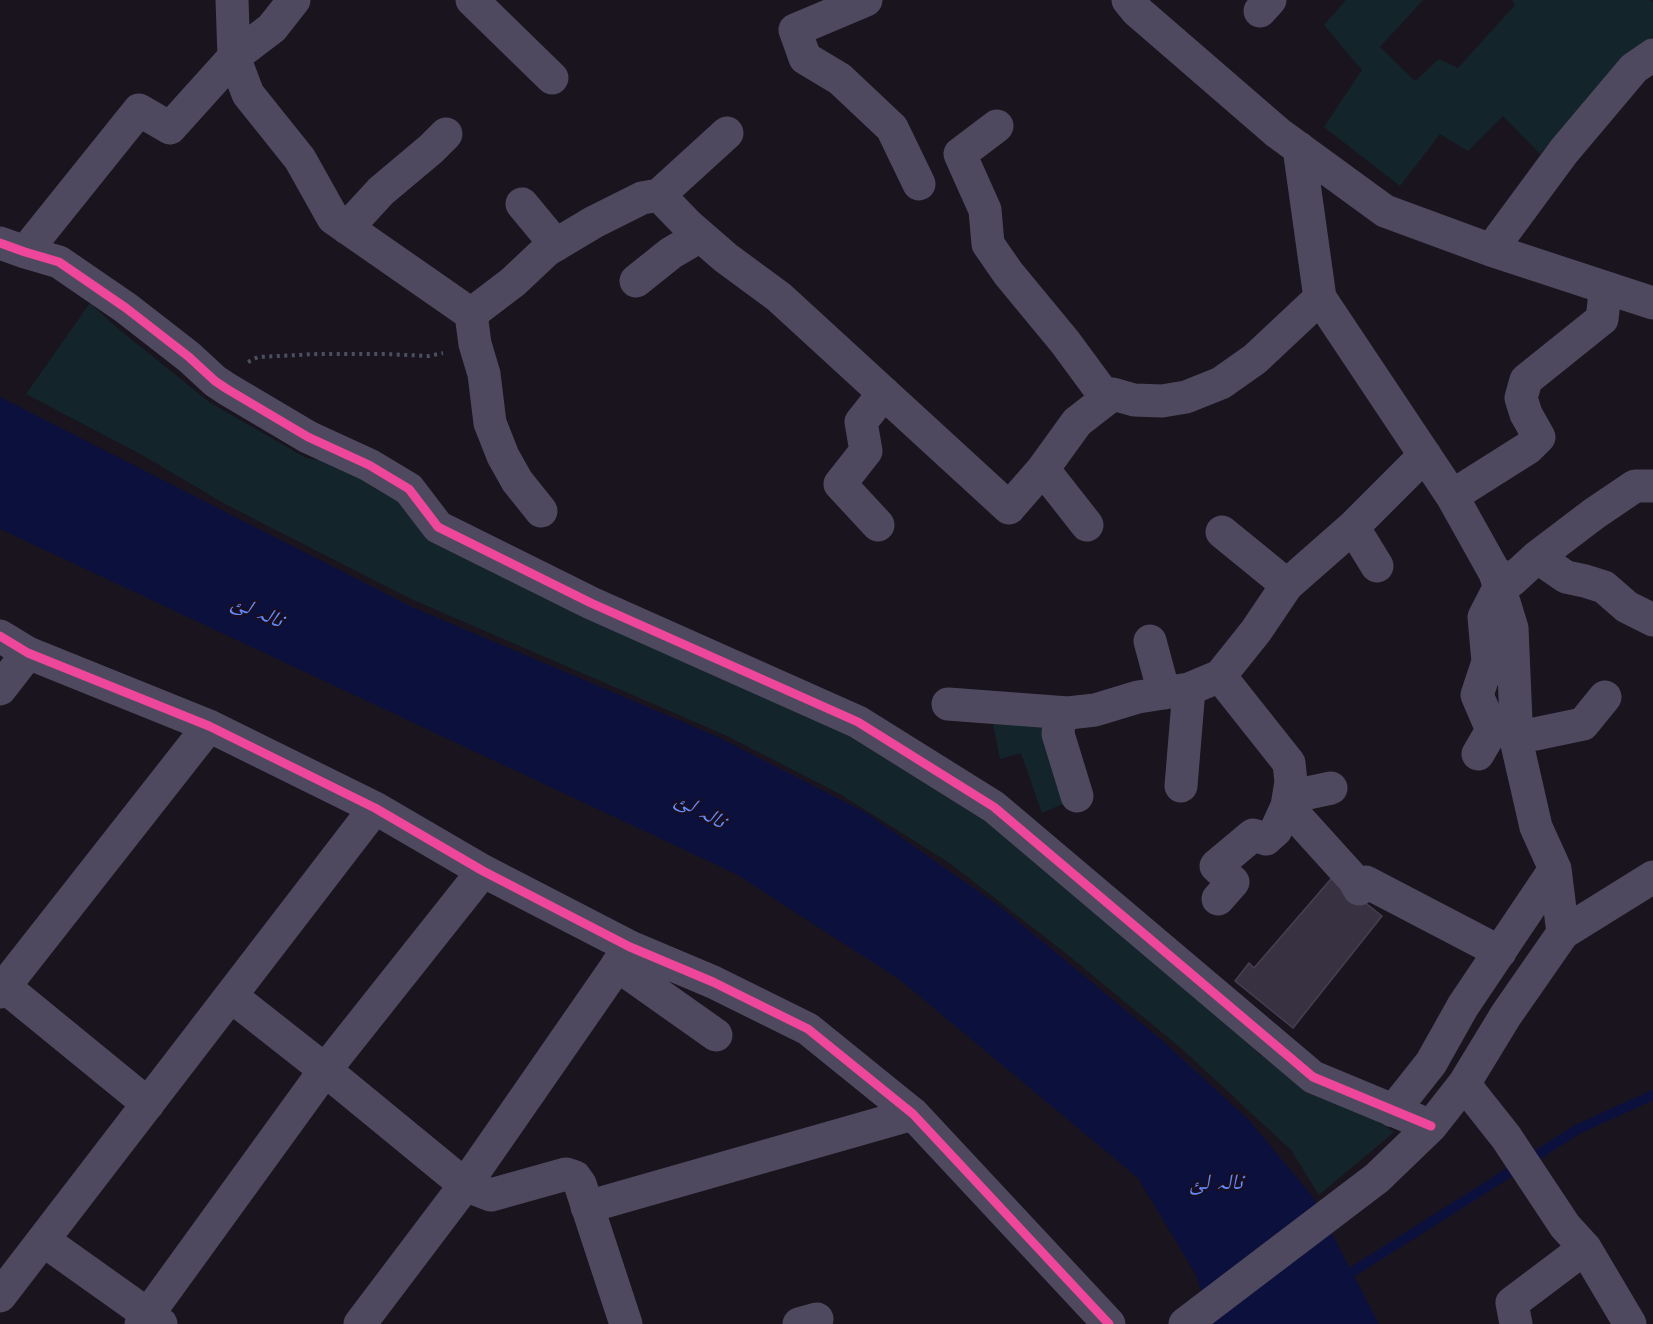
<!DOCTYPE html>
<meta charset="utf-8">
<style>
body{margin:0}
canvas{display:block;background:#19141e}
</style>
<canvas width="1653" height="1324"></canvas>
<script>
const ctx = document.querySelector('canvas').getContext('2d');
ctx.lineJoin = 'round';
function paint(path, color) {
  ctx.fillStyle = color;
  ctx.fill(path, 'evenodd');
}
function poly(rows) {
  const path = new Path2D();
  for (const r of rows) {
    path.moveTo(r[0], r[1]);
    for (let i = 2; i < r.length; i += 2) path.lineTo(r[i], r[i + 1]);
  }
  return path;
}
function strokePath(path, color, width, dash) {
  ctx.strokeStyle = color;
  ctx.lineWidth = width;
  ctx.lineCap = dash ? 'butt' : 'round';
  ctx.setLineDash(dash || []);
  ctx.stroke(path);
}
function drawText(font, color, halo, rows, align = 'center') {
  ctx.font = font + ' "DejaVu Sans","Noto Naskh Arabic",sans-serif';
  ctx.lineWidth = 4.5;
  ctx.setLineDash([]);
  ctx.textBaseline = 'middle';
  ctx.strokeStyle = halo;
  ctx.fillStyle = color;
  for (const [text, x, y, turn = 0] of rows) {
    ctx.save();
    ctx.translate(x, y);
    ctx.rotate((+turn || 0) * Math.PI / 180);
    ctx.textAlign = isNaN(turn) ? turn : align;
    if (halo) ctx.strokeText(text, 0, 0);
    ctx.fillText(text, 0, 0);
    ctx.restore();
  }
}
paint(poly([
 [1346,0,1423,0,1380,47,1415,81,1439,59,1458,68,1515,5,1512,0,1650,0,1653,2,1653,36,1540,154,1503,116,1468,151,1440,134,1400,186,1324,127,1362,70,1324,25],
 [90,303,115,326,209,402,306,458,339,463,785,700,979,808,1211,1004,1259,1054,1291,1076,1354,1106,1394,1132,1319,1195,1291,1150,1182,1049,1068,955,951,864,840,794,725,735,409,598,225,504,144,456,26,394],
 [991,714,1050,715,1074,799,1042,813,1021,753,1000,759]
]), '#13242b');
paint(poly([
 [0,397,412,607,716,736,865,812,1002,908,1164,1042,1249,1120,1313,1197,1379,1324,1212,1324,1196,1275,1138,1178,900,980,736,874,0,529]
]), '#0c103d');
strokePath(poly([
 [1341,1279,1578,1129,1653,1095]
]), '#0c103d', 10);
const building = poly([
 [1337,872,1349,890,1382,916,1293,1028,1235,981,1249,963,1254,968,1337,872]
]);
paint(building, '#383141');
strokePath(building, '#473e52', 1.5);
strokePath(poly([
 [248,362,258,357,317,354,385,354,429,356,443,353]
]), '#4b5061', 4, [3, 4.5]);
strokePath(poly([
 [232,0,234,57,248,94,300,159,333,218,471,314,475,344,484,374,490,423,503,456,517,481,541,511],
 [472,0,552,78],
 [866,0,795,30,805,58,840,79,892,128,919,184],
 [1128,0,1137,11,1278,133,1385,211,1491,250,1653,303],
 [1260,11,1270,0],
 [997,126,960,154,985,210,988,244,1008,273,1065,342,1107,399],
 [1299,148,1320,298,1452,496,1495,573,1512,628,1517,744,1536,827,1555,869,1563,933],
 [659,195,727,133],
 [522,204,556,245],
 [347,228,381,191,431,149,446,134],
 [0,243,25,252,59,262,126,308,189,357,215,381,227,389,308,437,369,465,409,489,438,527,591,603,858,722,994,807,1313,1077,1431,1126],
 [1491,250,1564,151,1634,68,1653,55],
 [25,252,139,110,170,128,234,57,272,28,294,0],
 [636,281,671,253,700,236],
 [471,314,513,282,547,250,594,222,642,198,659,195,688,225,726,258,779,297,1009,508,1043,469,1077,422,1113,394,1134,400,1162,401,1186,397,1221,383,1255,359,1320,298],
 [1043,469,1087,525],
 [1452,496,1528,448,1539,437,1526,414,1521,398,1526,380,1602,319,1604,302,1610,289],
 [878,525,840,484,866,451,861,422,884,393],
 [1353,527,1377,566],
 [1222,532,1287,585],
 [1537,557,1566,577,1585,581,1604,587,1627,607,1653,620],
 [1495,573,1512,580,1537,557,1595,513,1635,486,1653,486],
 [0,636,28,653,209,726,375,808,483,871,630,947,713,982,808,1029,913,1114,1109,1324],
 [1150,641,1164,693],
 [1220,676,1289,763,1291,782,1287,806,1354,880,1359,889,1366,882,1500,952],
 [0,689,28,653],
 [948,704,1068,713,1095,710,1138,697,1189,689,1220,676,1256,631,1287,585,1353,527,1425,455],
 [1060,713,1058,734,1077,796],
 [1516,738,1583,724,1605,697],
 [1478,754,1492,730,1477,695,1488,662,1484,617,1500,586],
 [1181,786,1189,689],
 [1289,797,1331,788],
 [1218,899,1233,882,1216,866,1253,835,1266,839,1276,830,1287,806],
 [617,965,716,1035],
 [0,983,148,1104],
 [0,992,209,726],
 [231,996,325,1070,465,1185,491,1195,566,1174,575,1177,580,1184,626,1324],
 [1464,1084,1506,1137,1565,1226,1585,1248,1512,1303,1516,1324],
 [1393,1111,1431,1063,1463,1006,1555,869],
 [587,1207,913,1114],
 [43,1240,161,1324],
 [1585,1248,1630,1324],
 [0,1296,375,808],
 [141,1324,325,1070,483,871],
 [360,1324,465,1185,630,947],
 [799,1324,817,1319],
 [1185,1324,1377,1178,1431,1126,1464,1084,1506,1015,1563,933,1653,877]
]), '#4f495f', 33);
strokePath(poly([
 [0,243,25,252,59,262,126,308,189,357,215,381,227,389,308,437,369,465,409,489,438,527,591,603,858,722,994,807,1313,1077,1431,1126],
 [0,636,28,653,209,726,375,808,483,871,630,947,713,982,808,1029,913,1114,1109,1324]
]), '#ed469a', 9);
drawText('italic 22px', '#638bfb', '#180f23', [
 ["نالہ لئ",257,612,23],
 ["نالہ لئ",700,811,29],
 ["نالہ لئ",1216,1183]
]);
</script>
